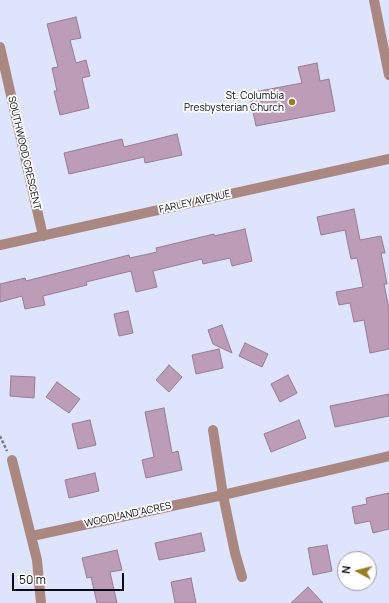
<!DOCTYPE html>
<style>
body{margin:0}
#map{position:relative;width:389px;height:603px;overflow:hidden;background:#dde4fb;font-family:Manrope,sans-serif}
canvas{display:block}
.north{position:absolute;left:337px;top:551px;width:40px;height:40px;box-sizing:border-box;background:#fff;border:1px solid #9c9da2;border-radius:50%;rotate:277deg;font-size:11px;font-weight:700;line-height:16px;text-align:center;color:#070b17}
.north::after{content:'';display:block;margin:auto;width:14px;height:18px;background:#987d26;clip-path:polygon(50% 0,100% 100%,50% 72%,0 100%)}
.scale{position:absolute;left:12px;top:573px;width:112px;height:18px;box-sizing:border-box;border:2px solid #070b17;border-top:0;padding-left:5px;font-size:12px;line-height:14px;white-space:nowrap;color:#070b17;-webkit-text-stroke:3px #fff;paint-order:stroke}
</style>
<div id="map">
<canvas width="389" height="603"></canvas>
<div class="north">N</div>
<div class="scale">50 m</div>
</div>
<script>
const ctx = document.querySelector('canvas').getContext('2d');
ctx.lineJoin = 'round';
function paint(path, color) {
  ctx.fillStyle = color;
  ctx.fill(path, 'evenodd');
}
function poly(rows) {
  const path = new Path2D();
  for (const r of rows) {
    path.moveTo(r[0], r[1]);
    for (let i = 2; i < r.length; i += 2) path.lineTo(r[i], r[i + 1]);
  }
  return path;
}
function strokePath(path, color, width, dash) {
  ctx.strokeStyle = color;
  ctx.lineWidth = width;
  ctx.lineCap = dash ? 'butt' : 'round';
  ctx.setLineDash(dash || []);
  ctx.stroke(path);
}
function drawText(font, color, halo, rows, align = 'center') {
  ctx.font = font + ' Manrope,sans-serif';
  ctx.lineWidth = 3.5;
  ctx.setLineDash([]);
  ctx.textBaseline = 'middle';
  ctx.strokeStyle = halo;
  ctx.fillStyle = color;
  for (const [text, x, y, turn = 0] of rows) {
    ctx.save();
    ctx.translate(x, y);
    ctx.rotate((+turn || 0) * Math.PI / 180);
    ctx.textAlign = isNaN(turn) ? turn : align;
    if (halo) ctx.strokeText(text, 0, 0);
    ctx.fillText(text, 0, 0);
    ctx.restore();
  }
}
const building = poly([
 [76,17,81,38,70,40,76,63,86,60,90,76,82,78,89,108,60,115,54,91,57,91,52,68,58,67,47,24,76,17],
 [317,63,320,81,329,79,335,111,256,126,249,93,302,83,298,67,317,63],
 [177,134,182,155,145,163,144,157,69,174,64,153,122,139,124,147,177,134],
 [354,209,360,240,381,236,385,253,381,253,387,284,384,284,389,309,389,349,370,353,364,320,354,322,350,303,339,305,336,292,363,287,357,258,351,259,345,230,321,235,317,217,354,209],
 [245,229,252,261,232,266,230,258,203,264,202,259,153,271,157,287,136,292,131,271,86,282,87,285,43,296,45,305,25,309,22,296,0,302,0,284,25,278,26,281,129,255,130,258,157,252,156,248,214,234,214,236,245,229],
 [128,311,133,333,119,336,114,314,128,311],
 [222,325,232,353,213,344,208,330,222,325],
 [245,343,268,354,262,367,239,356,245,343],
 [219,349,223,368,196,374,192,355,219,349],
 [169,365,182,377,169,392,156,380,169,365],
 [288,375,297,393,280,402,271,384,288,375],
 [11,376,35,377,34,398,10,396,11,376],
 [57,382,80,399,69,413,46,397,57,382],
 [389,394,389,416,335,427,330,406,389,394],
 [164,408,172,453,178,451,182,470,146,478,142,460,154,457,145,412,164,408],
 [90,420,96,445,78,449,72,424,90,420],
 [299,420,306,438,271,452,264,434,299,420],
 [95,473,99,491,69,498,65,480,95,473],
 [389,493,389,529,373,533,370,521,355,524,352,507,367,504,366,498,389,493],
 [201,533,205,551,159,560,155,543,201,533],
 [327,545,332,571,313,575,308,548,327,545],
 [117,550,122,570,110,572,117,603,97,603,91,577,87,578,82,558,117,550],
 [191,578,196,603,175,603,171,582,191,578],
 [308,587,323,603,291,603,308,587]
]);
paint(building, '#bc9cb7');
strokePath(building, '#997a94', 1);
strokePath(poly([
 [0,436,7,451]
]), '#747a8b', 2.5, [3, 2]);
strokePath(poly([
 [374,0,389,75],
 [0,47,43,236],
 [0,245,389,159],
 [213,430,223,495,235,553,242,577],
 [12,460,37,560,41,603],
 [32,536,223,495,389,456]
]), '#aa8881', 10);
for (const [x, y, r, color] of [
 [292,102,4,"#987d26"]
]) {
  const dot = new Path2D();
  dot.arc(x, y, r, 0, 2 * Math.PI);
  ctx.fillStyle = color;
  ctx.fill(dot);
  strokePath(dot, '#fff', 1.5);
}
drawText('10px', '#070b17', '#fff', [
 ["St. Columbia",284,96],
 ["Presbysterian Church",284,108]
], 'right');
drawText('10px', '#070b17', '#fff', [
 ["SOUTHWOOD CRESCENT",24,153,77],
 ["FARLEY AVENUE",195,202,-13],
 ["WOODLAND ACRES",128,515,-12]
]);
</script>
